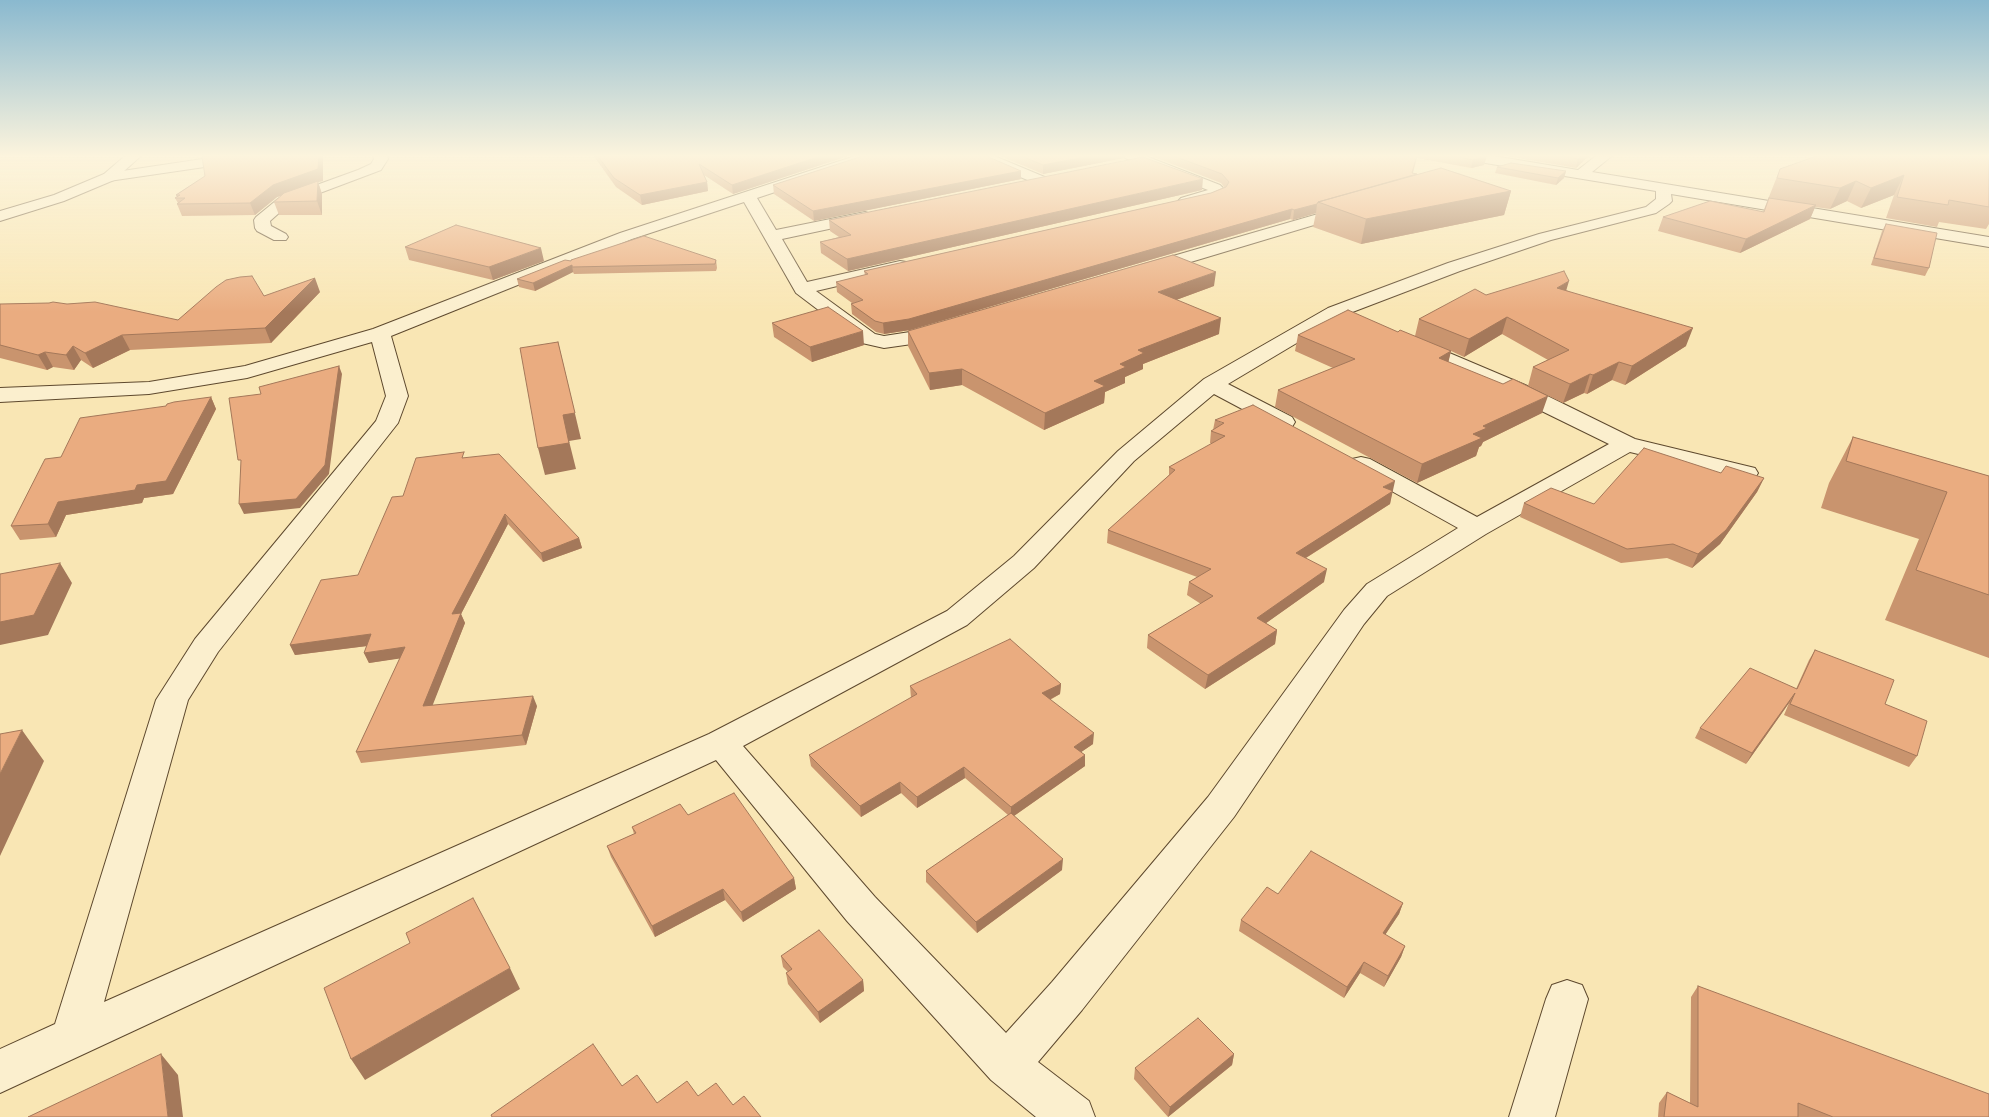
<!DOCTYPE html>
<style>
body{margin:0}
canvas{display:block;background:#f9e6b4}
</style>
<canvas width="1989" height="1117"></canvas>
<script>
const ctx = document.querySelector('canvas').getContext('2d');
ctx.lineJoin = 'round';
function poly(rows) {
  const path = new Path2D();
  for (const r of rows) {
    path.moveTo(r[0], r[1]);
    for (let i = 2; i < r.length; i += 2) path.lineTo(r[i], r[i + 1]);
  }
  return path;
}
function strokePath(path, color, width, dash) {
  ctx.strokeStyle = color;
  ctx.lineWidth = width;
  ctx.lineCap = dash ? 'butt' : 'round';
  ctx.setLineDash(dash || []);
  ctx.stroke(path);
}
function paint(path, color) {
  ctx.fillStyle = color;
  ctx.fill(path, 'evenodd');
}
const minor = poly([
 [229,155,266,155,259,159,109,181,104,180,102,177,104,174,109,173,229,155],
 [373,155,387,155,388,159,381,170,288,205,270,221,271,226,286,234,288,237,286,240,274,240,257,231,255,228,254,220,256,217,278,199,358,170,371,164,374,159,373,155],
 [858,155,880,155,878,158,757,198,776,230,865,212,871,214,873,217,871,220,782,239,807,282,900,261,906,262,909,266,906,270,816,291,875,334,884,336,910,332,944,323,951,325,954,329,951,333,912,344,884,348,862,343,796,293,744,202,632,239,391,336,408,396,398,423,218,652,188,700,104,1002,709,734,947,611,1014,556,1118,451,1204,379,1328,308,1448,263,1539,234,1646,207,1656,199,1656,191,1461,159,1454,155,1488,155,1578,170,1597,155,1613,155,1592,172,1989,237,1989,247,1671,194,1672,201,1669,204,1656,213,1551,240,1460,271,1342,316,1228,384,1292,417,1295,422,1292,427,1284,429,1276,427,1214,394,1134,461,1034,568,967,625,743,746,875,897,1006,1033,1052,982,1208,797,1344,610,1367,584,1458,528,1352,469,1349,464,1352,459,1361,457,1370,459,1477,517,1609,444,1509,395,1407,349,1404,345,1407,341,1414,339,1421,341,1525,385,1635,439,1755,468,1758,473,1755,478,1746,480,1630,452,1486,534,1387,596,1364,624,1234,817,1082,1010,1038,1062,1089,1101,1095,1117,1036,1117,991,1080,847,921,716,760,0,1093,0,1049,55,1024,156,700,195,639,376,421,386,396,372,342,247,378,149,394,0,402,0,388,149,382,245,366,373,329,620,233,858,155],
 [973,155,992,155,1047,178,1049,181,1047,184,1042,185,1037,184,975,158,973,155],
 [1123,155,1143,155,1220,185,1226,191,1215,198,1186,206,1181,204,1178,201,1181,198,1208,190,1125,158,1123,155],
 [1349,205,1354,207,1357,210,1354,213,1154,273,1148,274,1142,273,1139,269,1142,265,1349,205],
 [1567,980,1582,985,1588,999,1555,1117,1509,1117,1546,999,1552,985,1567,980]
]);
const tertiary = poly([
 [126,155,142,155,114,180,64,201,0,221,0,211,54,195,104,174,126,155]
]);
strokePath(minor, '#5e492e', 2);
strokePath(tertiary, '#5e492e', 2);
paint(minor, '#fbefce');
paint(tertiary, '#fbefce');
paint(poly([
 [216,155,323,155,323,181,318,182,322,194,322,215,279,215,274,202,281,196,277,197,255,215,182,216,177,204,178,203,175,198,177,197,176,195,205,176],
 [593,155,851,155,733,194,704,175,707,182,708,191,642,205,616,187],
 [998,155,1124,155,1124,158,1043,174],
 [1149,155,1482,155,1484,165,1471,168,1417,158,1413,173,1417,174,1511,191,1504,215,1361,244,1313,227,1316,213,1293,220,1290,219,910,330,884,334,876,332,852,314,851,304,852,303,837,292,836,282,865,275,864,271,1211,193,1224,187,1221,183],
 [1501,155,1590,155,1576,168],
 [1989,155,1989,224,1986,229,1939,222,1937,227,1886,218,1894,195,1861,208,1847,201,1830,209,1815,207,1810,219,1740,253,1658,231,1663,217,1763,212,1780,169],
 [1497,167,1566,171,1564,178,1556,185,1495,173],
 [1021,171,1021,179,814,221,774,194,773,185],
 [1202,190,848,271,821,253,820,242,839,237,830,231,829,220],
 [1886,224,1929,268,1925,276,1871,265,1882,231],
 [405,247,544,261,493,280,409,260],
 [716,260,717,268,716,271,574,274,573,272,535,291,519,287,517,279,571,261],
 [1214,286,1176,300,1219,334,1143,364,1143,369,1125,377,1125,383,1105,392,1104,403,1044,430,962,385,930,390,908,346,908,331],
 [1566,290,1686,346,1625,385,1612,380,1587,394,1584,393,1563,403,1528,386,1533,367,1548,360,1502,334,1464,357,1451,351,1448,362,1542,413,1483,442,1481,446,1479,447,1476,456,1417,483,1275,407,1278,390,1333,368,1295,351,1298,335,1398,332,1415,336,1419,319,1486,295],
 [320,292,271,343,130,350,93,368,81,360,74,370,53,367,47,370,0,358,0,304,178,320,264,296],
 [772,323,864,345,812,362,774,337],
 [211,397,216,409,173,494,144,498,142,503,66,515,56,537,20,540,11,526,61,457,166,406],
 [1215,420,1392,491,1390,504,1306,558,1324,582,1266,623,1277,630,1275,644,1205,689,1147,648,1148,635,1201,604,1187,595,1189,582,1197,577,1107,543,1108,530,1169,475,1169,467,1212,444,1210,443,1211,431,1213,430],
 [1853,437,1989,476,1989,658,1885,620,1919,539,1821,508,1829,483],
 [465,458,579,538,582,548,543,562,508,524,461,614,465,623,432,705,537,706,526,745,361,763,356,752,400,658,369,663,364,653,367,646,295,655,290,645,358,575,403,496],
 [1721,473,1764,478,1757,492,1720,544,1692,568,1667,558,1621,563,1520,517,1524,503,1594,504],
 [1815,650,1885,704,1917,756,1909,767,1784,715,1789,703,1746,764,1695,738,1700,728,1796,689,1809,660],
 [1061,684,1060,694,1050,700,1093,744,1081,752,1085,755,1085,766,1014,816,1062,870,977,933,926,882,926,871,1008,815,965,778,917,808,901,793,861,817,811,766,809,755,911,698,910,686],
 [688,815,794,878,796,889,743,922,725,900,655,937,611,857,607,846,634,834,632,827],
 [1278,894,1403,903,1399,914,1385,935,1405,946,1401,957,1384,987,1360,973,1344,998,1239,931,1241,920],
 [781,956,863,980,864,991,820,1023,788,984,786,973,788,972,783,967],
 [1698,986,1989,1117,1658,1117,1659,1103,1667,1092,1690,1103,1691,997],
 [1234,1054,1232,1065,1168,1117,1134,1079,1135,1068]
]), '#c9946e');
paint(poly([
 [319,155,323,155,323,181,318,182,322,194,322,215,317,201,318,183,277,197,255,215,250,203,273,185],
 [824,155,851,155,733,194,732,185],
 [1095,155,1124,155,1124,158,1043,174,1043,165],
 [1583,155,1590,155,1576,168,1578,159],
 [1487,156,1484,165,1471,168,1473,160],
 [1021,171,1021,179,814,221,813,211],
 [1566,171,1564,178,1556,185,1558,178],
 [1904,175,1894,195,1861,208,1871,188],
 [1203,179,1202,190,848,271,847,259],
 [1856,181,1847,201,1830,209,1840,188],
 [707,182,708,191,642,205,640,195],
 [1511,191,1504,215,1361,244,1366,219],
 [1317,204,1316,213,1293,220,1294,210],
 [1816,205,1810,219,1740,253,1746,239],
 [1292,209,1290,219,910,330,884,334,883,323],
 [541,248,544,261,493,280,489,267],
 [572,265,573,272,535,291,533,283],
 [1216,272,1214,286,1157,307,1158,292],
 [315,278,320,292,271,343,265,328],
 [1569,281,1564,298,1557,288],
 [1507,317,1502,334,1464,357,1469,339],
 [1221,318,1219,334,1143,364,1143,369,1125,377,1125,383,1105,392,1104,403,1044,430,1045,413,1094,381,1120,364,1138,350],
 [1693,328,1686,346,1625,385,1632,366],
 [863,331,864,345,812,362,810,347],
 [122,335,130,350,93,368,85,353],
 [558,342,581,439,569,441,576,469,545,475,538,448,563,415],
 [73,346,81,360,74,370,66,355],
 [1451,351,1447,368,1439,358],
 [45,352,53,367,47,370,38,355],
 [1619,362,1612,380,1587,394,1593,375],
 [339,366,342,374,329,474,300,508,244,514,239,504],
 [962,369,962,385,930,390,929,373],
 [1590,374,1584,393,1563,403,1570,384],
 [1548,396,1542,413,1483,442,1481,446,1479,447,1476,456,1417,483,1422,464,1473,434,1483,426],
 [211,397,216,409,173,494,144,498,142,503,66,515,56,537,48,524,58,502,137,485],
 [1764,478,1757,492,1720,544,1692,568,1698,554],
 [1395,481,1390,504,1293,566,1296,553,1383,487],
 [505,514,508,524,461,614,465,623,428,717,423,706,452,614],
 [579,538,582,548,543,562,541,553],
 [60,563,72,583,48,635,0,645,0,622],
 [1327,569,1324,582,1255,631,1257,618],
 [1277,630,1275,644,1205,689,1208,675],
 [371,634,375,645,295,655,290,645],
 [405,647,410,657,369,663,364,653],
 [1061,684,1060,694,1041,704,1042,693],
 [1795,693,1789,703,1746,764,1752,753],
 [533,696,537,706,526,745,522,735],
 [22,730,44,761,0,856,0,774],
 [1094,733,1093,744,1074,757,1074,747],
 [1085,755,1085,766,1011,818,1011,807],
 [964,767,965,778,917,808,917,797],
 [900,782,901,793,861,817,860,806],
 [1063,859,1062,870,977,933,976,922],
 [794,878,796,889,743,922,741,912],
 [723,889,725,900,655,937,652,926],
 [1403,903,1399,914,1379,944,1383,933],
 [1405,946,1401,957,1384,987,1388,976],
 [1364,962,1360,973,1344,998,1347,987],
 [510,968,520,989,365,1080,351,1059],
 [863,980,864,991,820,1023,818,1012],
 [161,1054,178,1075,183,1117,168,1117],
 [1234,1054,1232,1065,1168,1117,1170,1107]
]), '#a4785a');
const building = poly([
 [216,155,319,155,318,169,273,185,250,203,177,204,185,198,175,198,180,195,176,195,205,176,202,157,216,155],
 [597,155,824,155,732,185,699,164,707,182,640,195,614,178,597,155],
 [866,155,984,155,1021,171,813,211,773,185,866,155],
 [1019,155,1095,155,1043,165,1019,155],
 [1171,155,1417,155,1412,173,1417,174,1318,202,1317,204,1294,210,1292,209,909,319,883,323,875,321,851,304,863,300,836,282,868,274,864,271,1211,193,1226,187,1229,182,1222,174,1171,155],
 [1449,155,1482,155,1487,156,1473,160,1449,155],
 [1555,155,1583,155,1578,159,1555,155],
 [1819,155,1989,155,1989,207,1949,200,1948,205,1897,197,1904,175,1871,188,1856,181,1840,188,1777,178,1780,169,1819,155],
 [1143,157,1203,179,847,259,820,242,851,235,829,220,1143,157],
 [1511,163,1566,171,1558,178,1497,167,1511,163],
 [1441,168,1511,191,1366,219,1318,202,1441,168],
 [318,181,317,201,274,202,284,193,318,181],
 [1769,198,1816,205,1746,239,1663,217,1710,201,1764,212,1769,198],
 [1886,224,1937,233,1929,268,1874,258,1886,224],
 [456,225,541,248,489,267,405,247,456,225],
 [644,236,716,260,715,264,572,267,572,265,533,283,517,279,565,260,571,261,571,260,644,236],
 [1173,255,1216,272,1158,292,1221,318,1138,350,1144,353,1120,364,1126,367,1094,381,1105,386,1045,413,962,369,929,373,908,331,1173,255],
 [1564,271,1569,281,1557,288,1693,328,1632,366,1619,362,1593,375,1590,374,1570,384,1533,367,1569,350,1507,317,1469,339,1419,319,1475,289,1486,295,1564,271],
 [252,276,264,296,315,278,265,328,122,335,85,353,73,346,66,355,45,352,38,355,0,345,0,304,49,303,53,302,67,304,95,302,178,320,216,287,226,280,240,277,252,276],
 [828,307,863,331,810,347,772,323,828,307],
 [1348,310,1398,332,1400,330,1451,351,1439,358,1503,384,1513,379,1548,396,1483,426,1487,428,1473,434,1482,438,1422,464,1278,390,1355,359,1298,335,1348,310],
 [558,342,575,413,563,415,569,443,538,448,520,348,558,342],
 [339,366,325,465,296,499,239,504,241,460,238,460,229,398,261,394,259,387,339,366],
 [211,397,166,481,137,485,135,490,58,502,48,524,11,526,45,459,61,457,80,418,166,406,167,404,174,402,211,397],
 [1253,405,1395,481,1383,487,1393,491,1296,553,1327,569,1257,618,1277,630,1208,675,1148,635,1213,596,1189,582,1211,569,1108,530,1175,470,1169,467,1225,436,1211,431,1224,423,1215,420,1253,405],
 [1853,437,1989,476,1989,595,1916,570,1947,492,1846,461,1853,437],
 [1644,448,1721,473,1726,466,1764,478,1726,530,1698,554,1673,544,1627,549,1524,503,1551,488,1594,504,1644,448],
 [464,452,462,458,499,454,579,538,541,553,505,514,452,614,461,613,423,706,533,696,522,735,356,752,405,647,364,653,371,634,290,645,321,580,358,575,392,497,403,496,416,458,464,452],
 [60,563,34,615,0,622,0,574,60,563],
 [1010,639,1061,684,1042,693,1094,733,1074,747,1085,755,1011,807,964,767,917,797,900,782,860,806,809,755,917,694,910,686,1010,639],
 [1815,650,1894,680,1885,704,1927,721,1917,756,1790,704,1795,693,1752,753,1700,728,1750,668,1797,689,1815,650],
 [22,730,0,774,0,734,22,730],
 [734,793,794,878,741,912,723,889,652,926,607,846,636,833,632,827,680,804,688,815,734,793],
 [1011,813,1063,859,976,922,926,871,1011,813],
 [1311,851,1403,903,1383,933,1405,946,1388,976,1364,962,1347,987,1241,920,1267,887,1278,894,1311,851],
 [473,898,510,968,351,1059,324,988,410,943,406,933,473,898],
 [819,930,863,980,818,1012,786,973,792,969,781,956,819,930],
 [1698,986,1989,1094,1989,1117,1833,1117,1798,1103,1798,1117,1664,1117,1667,1092,1698,1107,1698,986],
 [1198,1018,1234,1054,1170,1107,1135,1068,1198,1018],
 [593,1044,622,1086,637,1075,657,1103,687,1081,698,1096,716,1083,733,1105,744,1096,761,1117,492,1117,491,1115,593,1044],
 [161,1054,168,1117,28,1117,161,1054]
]);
paint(building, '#eaac80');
strokePath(building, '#a4785a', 1);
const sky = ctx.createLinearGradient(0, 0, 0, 312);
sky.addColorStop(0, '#8ab9cf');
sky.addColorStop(0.5, '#fcf4dd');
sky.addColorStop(1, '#fcf4dd00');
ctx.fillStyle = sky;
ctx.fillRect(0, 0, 1989, 312);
</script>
